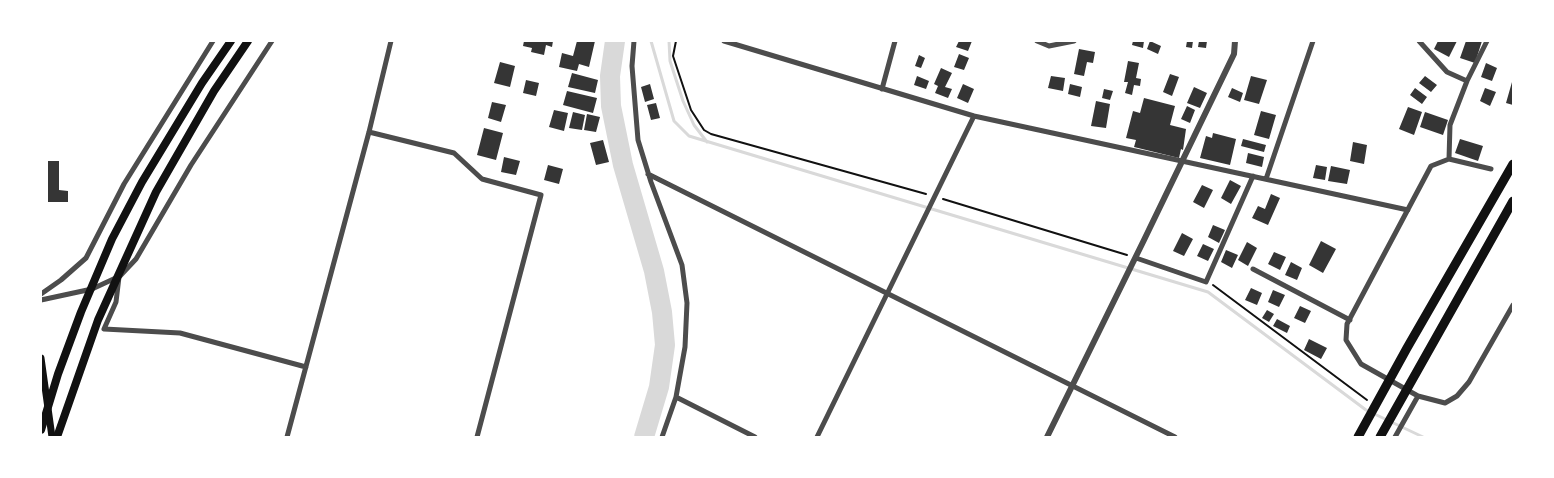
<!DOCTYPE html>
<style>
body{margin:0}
#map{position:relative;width:1554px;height:478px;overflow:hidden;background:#fff;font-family:Helvetica,sans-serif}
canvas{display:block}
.frame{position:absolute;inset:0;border:42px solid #fff;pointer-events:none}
</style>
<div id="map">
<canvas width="1554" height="478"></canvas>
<div class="frame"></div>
</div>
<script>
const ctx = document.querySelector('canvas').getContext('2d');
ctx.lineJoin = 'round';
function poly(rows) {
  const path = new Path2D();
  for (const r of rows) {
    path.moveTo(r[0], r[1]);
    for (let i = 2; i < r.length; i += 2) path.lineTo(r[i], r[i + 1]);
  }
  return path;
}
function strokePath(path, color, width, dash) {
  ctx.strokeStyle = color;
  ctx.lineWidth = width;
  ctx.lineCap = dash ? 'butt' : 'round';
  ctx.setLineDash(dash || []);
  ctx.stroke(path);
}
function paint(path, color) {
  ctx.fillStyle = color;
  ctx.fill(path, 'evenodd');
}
strokePath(poly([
 [651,41,674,121,689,136,1208,292,1366,410,1423,437],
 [669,41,670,61,683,101,694,125,707,142]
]), '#d9d9d9', 3);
strokePath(poly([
 [615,41,610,76,611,106,623,165,654,271,662,312,665,345,659,387,644,437]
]), '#d9d9d9', 20);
paint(poly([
 [524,41,553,41,552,47,546,45,544,55,531,52,532,48,523,46],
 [577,41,595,41,589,67,579,64,577,71,559,67,562,53,573,56],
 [959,41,972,41,968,51,956,47],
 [1133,41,1144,41,1143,48,1132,45],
 [1150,41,1161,46,1158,54,1147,49],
 [1187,41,1193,41,1192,48,1186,47],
 [1199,41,1207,41,1206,48,1198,47],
 [1438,41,1457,41,1449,57,1434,49],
 [1466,41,1482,41,1475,63,1460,58],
 [1079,49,1095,52,1093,63,1087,62,1084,76,1074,74],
 [959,54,969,58,964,70,954,67],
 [919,55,925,58,921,68,915,66],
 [1128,61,1139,63,1136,78,1141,79,1140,86,1134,85,1132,95,1125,93,1128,82,1124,82],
 [500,62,515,66,510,87,494,83],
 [1486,63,1497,68,1492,81,1481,77],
 [941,68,952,73,945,87,952,89,948,98,935,93,938,86,934,84],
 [572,73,598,80,595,93,568,87],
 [1170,74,1179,77,1172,96,1163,92],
 [917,76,929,81,926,89,914,85],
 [1051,76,1065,78,1063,91,1048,88],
 [1251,76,1267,80,1259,104,1244,100],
 [1425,76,1437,85,1431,92,1419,83],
 [526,80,539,83,536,96,523,93],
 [1512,82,1513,82,1513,105,1506,103],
 [650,84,654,99,645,102,641,87],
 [963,84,974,89,968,103,957,98],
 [1070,84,1082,87,1080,97,1068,94],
 [1194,87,1207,93,1200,108,1187,103],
 [1232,88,1243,93,1240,102,1228,97],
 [1415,88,1427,97,1422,104,1410,95],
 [1485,88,1496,92,1490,106,1480,101],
 [1104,89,1113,91,1110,100,1102,98],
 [567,91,597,98,593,113,563,105],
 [1144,98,1175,106,1170,125,1186,129,1183,150,1181,149,1179,158,1134,147,1136,140,1126,138,1133,111,1140,113],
 [1096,101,1110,104,1106,128,1091,126],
 [492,102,506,105,501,122,488,118],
 [656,103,660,118,651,120,647,105],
 [1187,106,1195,110,1190,123,1181,119],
 [1408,107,1422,112,1414,135,1399,129],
 [554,110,568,113,564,131,549,127],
 [1261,111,1276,115,1269,139,1254,135],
 [573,112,585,115,582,130,569,128],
 [1425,112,1448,120,1443,135,1420,127],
 [587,114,600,117,596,132,584,130],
 [484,128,503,133,496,160,477,155],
 [1213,133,1236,139,1230,165,1200,158,1206,136,1212,138],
 [1243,139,1266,145,1264,152,1241,146],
 [1460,139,1483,146,1478,161,1455,153],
 [603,140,609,162,596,165,590,143],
 [1353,142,1367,145,1364,164,1350,161],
 [1248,153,1264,157,1262,167,1246,163],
 [504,157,520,161,516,175,501,172],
 [48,161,59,161,59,190,68,191,68,202,48,202],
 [548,165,563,169,559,184,544,180],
 [1316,165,1327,167,1325,180,1313,178],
 [1331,166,1350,170,1347,184,1328,181],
 [1230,180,1241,186,1231,204,1221,198],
 [1202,185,1213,190,1204,208,1193,202],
 [1271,194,1280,198,1268,225,1252,218,1258,206,1265,209],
 [1213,225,1225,230,1219,243,1208,237],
 [1182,233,1193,239,1184,256,1173,251],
 [1321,241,1336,249,1323,273,1309,265],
 [1247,242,1257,248,1248,266,1238,260],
 [1203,244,1214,249,1208,261,1197,256],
 [1226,250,1238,255,1232,268,1221,262],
 [1274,252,1286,257,1280,270,1268,264],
 [1291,262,1302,268,1297,280,1285,275],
 [1251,288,1262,293,1257,305,1245,300],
 [1273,290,1285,295,1279,307,1268,302],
 [1300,306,1311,311,1305,323,1294,318],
 [1267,310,1274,314,1269,322,1262,318],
 [1277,319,1290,326,1287,333,1273,326],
 [1309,339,1327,348,1321,359,1304,350]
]), '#353535');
strokePath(poly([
 [676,41,673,56,691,110,704,130,711,134,926,194],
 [943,199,1127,255],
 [1213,285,1367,400]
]), '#111', 2);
strokePath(poly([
 [634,41,632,66,638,140,651,182,682,265,687,303,685,347,676,397,662,437],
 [724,41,974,116,1408,210],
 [1037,41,1049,46,1074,41],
 [1419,41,1447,72,1467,81],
 [882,89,895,41],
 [369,132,454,153,482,179,541,195,477,437],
 [1449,159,1450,125,1467,81,1487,41],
 [1491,169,1449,159,1431,166,1347,324,1346,340,1361,364,1418,396,1445,403,1457,396,1469,382,1513,305],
 [648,174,1175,437],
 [1266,179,1313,41],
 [1136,258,1206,282,1253,176],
 [1253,269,1350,320],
 [119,277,116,302,104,329,180,333,306,367],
 [41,294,61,280,86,258,124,184,213,41],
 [41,300,92,289,120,276,136,259,191,165,272,41],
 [676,397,755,437],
 [287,437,369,132,391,41],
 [817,437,974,116],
 [1395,437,1418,396]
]), '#4c4c4c', 5);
strokePath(poly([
 [1047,437,1144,240,1234,54,1235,41]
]), '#4c4c4c', 6);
strokePath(poly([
 [41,358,52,437]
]), '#111', 7);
strokePath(poly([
 [41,430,58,374,81,312,112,239,142,182,202,83,231,41],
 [57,437,98,320,156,192,214,91,248,41]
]), '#111', 8);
strokePath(poly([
 [1358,437,1407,348,1513,164],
 [1380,437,1513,201]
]), '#111', 9);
</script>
